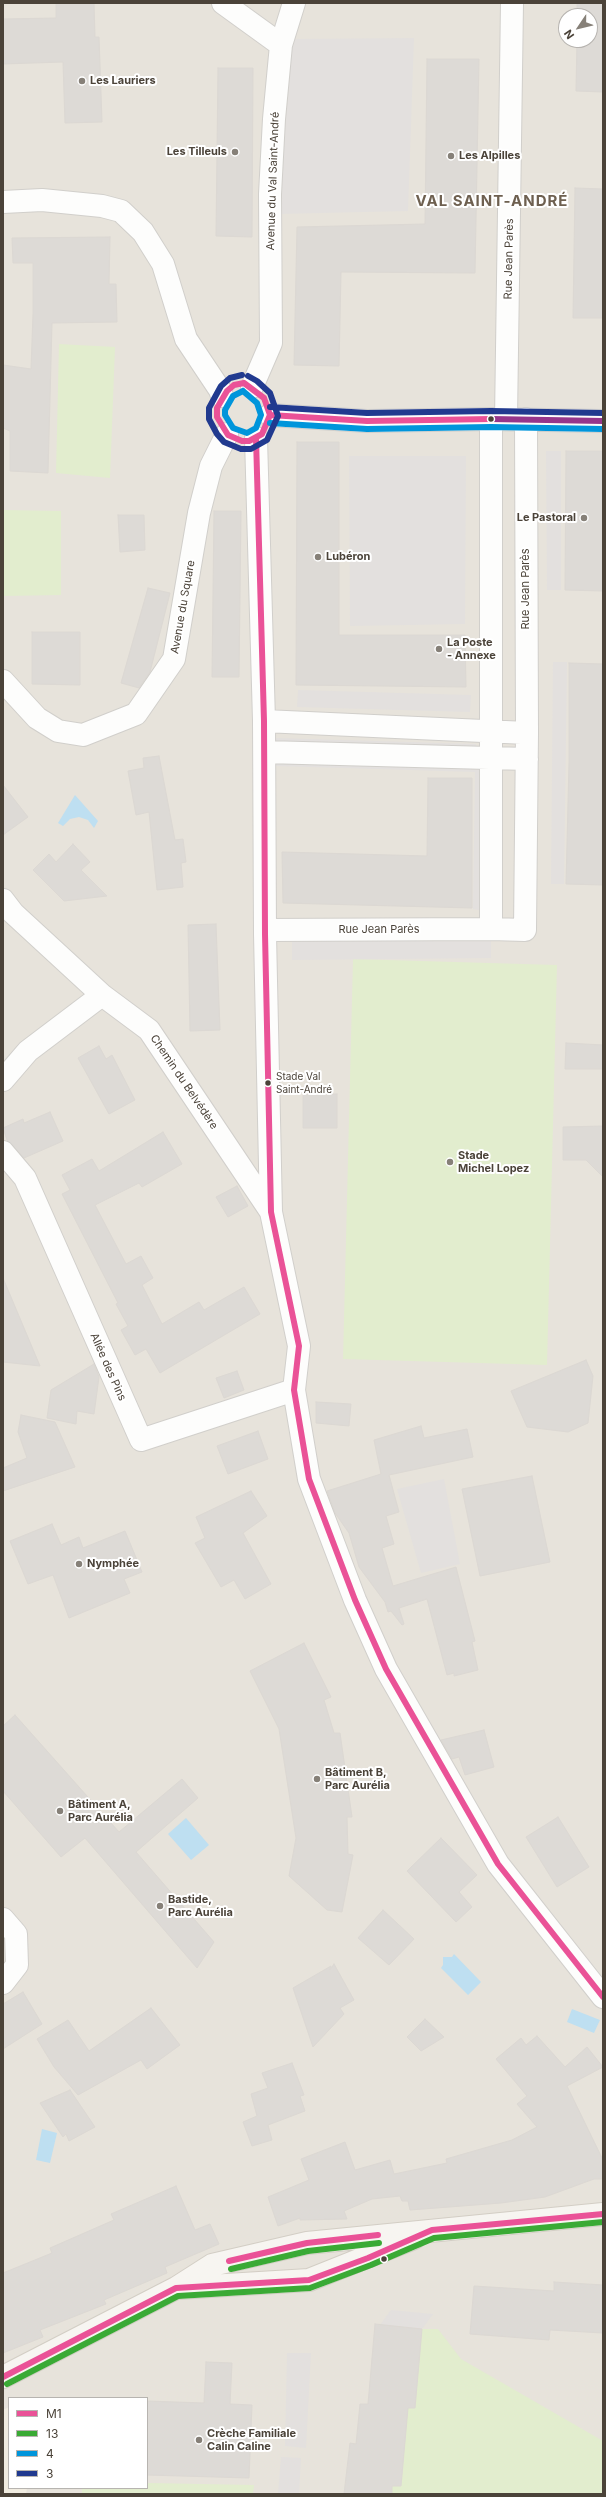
<!DOCTYPE html>
<meta charset="utf-8">
<style>
body{margin:0}
#map{position:relative;width:606px;height:2497px;overflow:hidden;background:#f3f1ee;font-family:Inter,sans-serif}
canvas{display:block}
.frame{position:absolute;inset:0;border:4px solid #4b4339;pointer-events:none}
.legend{position:absolute;left:8px;top:2397px;width:140px;height:92px;box-sizing:border-box;background:#fff;border:1px solid #b7b4b0;margin:0;padding:5px 7px;list-style:none;font-size:12px;color:#4b4339}
.legend li{display:flex;align-items:center;gap:8px;height:20px}
.legend b{width:20px;border:1px solid #b7b4b0}
.north{position:absolute;left:558px;top:8px;width:40px;height:40px;box-sizing:border-box;background:#fff;border:1px solid #b7b4b0;border-radius:50%;rotate:235deg;font-size:11px;font-weight:700;line-height:16px;text-align:center;color:#4b4339}
.north::after{content:'';display:block;margin:auto;width:14px;height:18px;background:#868078;clip-path:polygon(50% 0,100% 100%,50% 72%,0 100%)}
</style>
<div id="map">
<canvas width="606" height="2497"></canvas>
<div class="frame"></div>
<ul class="legend">
<li><b style="height:5px;background:#ea5297"></b>M1</li>
<li><b style="height:5px;background:#3aaa35"></b>13</li>
<li><b style="height:5px;background:#0095db"></b>4</li>
<li><b style="height:5px;background:#213a8f"></b>3</li>
</ul>
<div class="north">N</div>
</div>
<script>
const ctx = document.querySelector('canvas').getContext('2d');
ctx.lineJoin = 'round';
function paint(path, color) {
  ctx.fillStyle = color;
  ctx.fill(path, 'evenodd');
}
function poly(rows) {
  const path = new Path2D();
  for (const r of rows) {
    path.moveTo(r[0], r[1]);
    for (let i = 2; i < r.length; i += 2) path.lineTo(r[i], r[i + 1]);
  }
  return path;
}
function strokePath(path, color, width, dash) {
  ctx.strokeStyle = color;
  ctx.lineWidth = width;
  ctx.lineCap = dash ? 'butt' : 'round';
  ctx.setLineDash(dash || []);
  ctx.stroke(path);
}
function drawText(font, color, halo, rows, align = 'center') {
  ctx.font = font + ' Inter,sans-serif';
  ctx.lineWidth = 4;
  ctx.setLineDash([]);
  ctx.textBaseline = 'middle';
  ctx.strokeStyle = halo;
  ctx.fillStyle = color;
  for (const [text, x, y, turn = 0] of rows) {
    ctx.save();
    ctx.translate(x, y);
    ctx.rotate((+turn || 0) * Math.PI / 180);
    ctx.textAlign = isNaN(turn) ? turn : align;
    if (halo) ctx.strokeText(text, 0, 0);
    ctx.fillText(text, 0, 0);
    ctx.restore();
  }
}
paint(poly([
 [3,3,603,3,603,2494,3,2494],
 [566,16,590,16,590,40,566,40],
 [9,2398,147,2398,147,2488,9,2488]
]), '#e7e3db');
paint(poly([
 [9,2407,9,2488,27,2488,26,2494,3,2494,3,2410]
]), '#f1ece0');
paint(poly([
 [59,344,115,347,110,478,56,473],
 [3,510,61,511,61,595,3,596],
 [353,959,557,965,547,1365,343,1359],
 [422,2329,438,2329,461,2359,603,2441,603,2494,392,2494,392,2486,401,2486,408,2408,415,2408],
 [147,2483,254,2485,253,2494,82,2494,82,2488,147,2488]
]), '#e2edce');
paint(poly([
 [414,38,408,211,278,214,289,39],
 [546,451,561,451,561,590,547,590],
 [349,456,466,456,465,624,350,626],
 [553,662,567,662,564,884,551,884],
 [298,690,471,695,470,712,297,707],
 [276,738,476,744,475,767,487,767,485,911,473,909,475,772,276,766],
 [491,939,491,958,292,960,292,940],
 [444,1479,460,1564,421,1573,397,1489],
 [391,2310,433,2314,422,2329,380,2325],
 [287,2353,311,2353,306,2448,285,2446],
 [281,2457,301,2458,299,2494,278,2494]
]), '#e3e0de');
paint(poly([
 [75,795,98,821,94,828,88,820,79,817,70,819,63,826,58,823],
 [186,1818,209,1845,191,1860,168,1834],
 [454,1954,481,1982,468,1995,441,1968,443,1965,443,1957,452,1957],
 [572,2009,600,2020,594,2033,567,2022],
 [42,2129,57,2133,50,2163,36,2160]
]), '#bedff1');
const building = poly([
 [56,3,94,3,95,37,99,37,102,122,65,123,63,62,3,64,3,19,56,18,56,3],
 [577,3,603,3,603,92,576,91,577,40,590,40,590,16,577,16,577,3],
 [427,59,479,59,475,273,341,272,339,366,294,365,297,227,425,224,427,59],
 [218,68,253,68,252,237,216,236,218,68],
 [575,188,603,189,603,318,573,318,575,188],
 [110,237,109,284,116,284,117,322,52,323,48,473,10,471,10,431,3,428,3,365,31,369,33,314,33,263,13,263,12,238,110,237],
 [297,442,339,442,339,635,465,635,466,687,296,685,297,442],
 [566,451,603,451,603,591,565,590,566,451],
 [214,511,241,511,239,677,212,677,214,511],
 [118,515,144,515,145,550,120,552,118,515],
 [148,588,170,593,150,672,139,688,121,683,148,588],
 [32,632,80,632,80,685,32,684,32,632],
 [569,663,603,664,603,885,566,884,569,763,569,663],
 [159,756,175,840,183,839,186,862,181,863,183,887,157,890,149,812,136,815,128,771,144,768,143,758,159,756],
 [428,778,472,778,472,908,283,903,282,852,427,856,428,778],
 [3,785,28,817,3,835,3,785],
 [73,844,90,862,81,870,107,896,64,901,33,870,49,854,56,862,73,844],
 [216,924,220,1030,190,1031,188,925,216,924],
 [566,1043,603,1045,603,1069,565,1069,566,1043],
 [99,1046,106,1059,112,1055,135,1100,109,1114,78,1058,99,1046],
 [337,1094,337,1128,303,1128,303,1095,337,1094],
 [50,1112,63,1141,24,1158,7,1140,3,1128,23,1119,24,1123,50,1112],
 [603,1126,603,1177,586,1160,563,1160,563,1127,603,1126],
 [163,1132,182,1164,142,1187,139,1183,95,1205,126,1264,141,1256,153,1278,142,1285,162,1324,199,1302,204,1310,244,1287,260,1314,160,1373,146,1349,135,1355,121,1330,128,1326,116,1304,118,1303,62,1194,70,1190,62,1175,92,1159,99,1171,163,1132],
 [237,1186,248,1206,228,1217,216,1197,237,1186],
 [3,1278,40,1366,3,1362,3,1278],
 [586,1360,593,1376,588,1423,568,1432,527,1427,511,1391,586,1360],
 [94,1364,99,1377,94,1414,77,1411,76,1424,47,1418,51,1390,94,1364],
 [237,1371,244,1390,224,1398,216,1378,237,1371],
 [316,1402,351,1404,349,1426,316,1423,316,1402],
 [21,1415,55,1422,75,1467,3,1491,3,1468,27,1458,18,1432,21,1415],
 [421,1426,424,1438,467,1429,473,1457,389,1475,399,1512,386,1516,394,1544,382,1548,393,1586,456,1567,475,1641,472,1642,478,1670,454,1676,454,1673,447,1675,427,1599,399,1608,404,1624,402,1625,391,1611,388,1612,385,1602,359,1567,349,1533,335,1513,327,1491,381,1474,374,1440,421,1426],
 [258,1431,268,1459,228,1474,217,1446,258,1431],
 [532,1476,550,1562,480,1576,462,1489,532,1476],
 [251,1491,267,1516,243,1533,271,1584,245,1599,234,1580,221,1587,195,1543,205,1538,196,1517,251,1491],
 [52,1524,61,1545,79,1537,83,1548,125,1531,142,1572,124,1579,130,1593,69,1618,53,1575,28,1584,10,1541,52,1524],
 [304,1643,331,1697,324,1700,334,1733,340,1733,352,1817,347,1817,348,1854,353,1855,342,1912,327,1910,289,1876,296,1838,279,1729,250,1671,304,1643],
 [15,1715,119,1832,182,1779,198,1798,136,1852,214,1942,197,1968,85,1838,61,1857,3,1791,3,1726,15,1715],
 [484,1730,494,1767,465,1775,459,1757,452,1759,441,1740,484,1730],
 [558,1817,589,1867,557,1887,526,1837,558,1817],
 [441,1838,477,1875,459,1892,472,1907,456,1922,407,1871,441,1838],
 [383,1910,414,1939,389,1965,358,1938,383,1910],
 [334,1964,354,2000,340,2008,344,2014,313,2047,293,1988,331,1966,330,1970,334,1964],
 [23,1992,42,2024,3,2049,3,2004,23,1992],
 [151,2008,180,2045,147,2069,141,2060,78,2095,54,2067,37,2039,68,2020,89,2051,151,2008],
 [425,2019,444,2037,421,2051,407,2037,425,2019],
 [537,2036,565,2067,587,2047,603,2067,567,2086,603,2160,603,2179,594,2179,545,2197,501,2203,410,2210,408,2201,402,2201,400,2196,372,2199,344,2211,347,2219,300,2220,300,2218,278,2226,268,2197,309,2180,301,2159,345,2142,355,2170,390,2160,394,2174,447,2163,446,2159,512,2140,537,2127,517,2104,527,2096,496,2059,521,2038,526,2045,537,2036],
 [292,2063,304,2095,300,2096,305,2111,268,2125,272,2140,252,2146,243,2122,257,2116,251,2094,268,2088,262,2073,292,2063],
 [70,2090,95,2127,69,2141,66,2134,63,2137,40,2103,70,2090],
 [176,2186,195,2230,210,2224,219,2244,165,2267,167,2273,104,2300,106,2304,40,2330,43,2337,3,2353,3,2273,52,2253,50,2248,114,2220,111,2214,176,2186],
 [554,2282,603,2285,603,2333,550,2330,549,2340,470,2334,474,2286,554,2291,554,2282],
 [375,2324,422,2329,415,2408,408,2408,401,2486,392,2486,392,2494,344,2494,350,2443,356,2444,360,2404,368,2404,375,2324],
 [206,2362,232,2363,230,2404,252,2405,249,2478,147,2475,147,2401,204,2403,206,2362]
]);
paint(building, '#dddad6');
strokePath(building, '#dcd8d3', 1);
const street = poly([
 [223,3,281,45],
 [3,202,42,200,102,206,121,211,143,232,163,264,186,339,220,390,222,396],
 [252,387,271,343,270,194,274,119,281,45,294,3],
 [270,415,367,421,491,419,603,421],
 [491,419,491,929,525,930,527,733,526,419],
 [506,419,512,3],
 [256,438,264,721,265,934,271,1212,299,1346,294,1390,309,1479,355,1600,386,1669,498,1864,603,1997],
 [3,681,37,718,58,731,83,735,136,714,174,659,199,513,211,466,227,434],
 [264,721,527,733],
 [265,752,527,759],
 [3,900,13,913,102,995],
 [266,930,491,929],
 [3,1080,28,1051,102,995,149,1030,271,1212],
 [3,1152,25,1178,141,1440,294,1390],
 [3,1919,16,1934,17,1965,3,1983]
]);
const secondary = poly([
 [177,2288,309,2280,414,2238],
 [3,2377,176,2288,212,2265,307,2243,603,2214]
]);
strokePath(street, '#d1cfcb', 24);
strokePath(secondary, '#d3cec5', 24);
strokePath(street, '#fdfdfc', 22);
strokePath(secondary, '#f7f5f1', 22);
strokePath(poly([
 [244,383,264,398,270,415,262,434,249,441,242,441,228,435,217,417,217,408,227,391,234,385,244,383],
 [270,415,367,421,491,419],
 [256,438,264,721,265,934,271,1212,299,1346,294,1390,309,1479,355,1600,386,1669,498,1864,603,1997],
 [229,2261,307,2243,378,2235],
 [3,2377,176,2288,309,2280,368,2258,432,2230,603,2214]
]), '#ea5297', 6);
strokePath(poly([
 [231,2269,308,2251,379,2243],
 [7,2384,178,2296,310,2288,371,2265,434,2238,603,2222]
]), '#3aaa35', 6);
strokePath(poly([
 [243,391,257,403,261,415,256,428,247,433,233,428,225,415,225,410,233,396,243,391],
 [270,423,367,429,491,427,603,429]
]), '#0095db', 6);
strokePath(poly([
 [242,375,230,378,221,386,209,408,209,419,217,434,224,442,241,449,251,449,267,440,278,416,270,393,257,381,248,376],
 [270,407,367,413,491,411,603,413]
]), '#213a8f', 6);
strokePath(poly([
 [491,419,603,421]
]), '#96368b', 6);
for (const [x, y, r, color] of [
 [82,81,4,"#868078"],
 [235,152,4,"#868078"],
 [451,156,4,"#868078"],
 [491,419,3.5,"#4b4339"],
 [584,518,4,"#868078"],
 [318,557,4,"#868078"],
 [439,649,4,"#868078"],
 [268,1083,3.5,"#4b4339"],
 [450,1162,4,"#868078"],
 [79,1564,4,"#868078"],
 [317,1779,4,"#868078"],
 [60,1811,4,"#868078"],
 [160,1906,4,"#868078"],
 [384,2259,3.5,"#4b4339"],
 [199,2440,4,"#868078"]
]) {
  const dot = new Path2D();
  dot.arc(x, y, r, 0, 2 * Math.PI);
  ctx.fillStyle = color;
  ctx.fill(dot);
  strokePath(dot, '#fff', 1.5);
}
drawText('10px', '#4b4339', '#fff', [
 ["Stade Val",276,1077],
 ["Saint-André",276,1090]
], 'left');
drawText('bold 11px', '#4b4339', '#fff', [
 ["Les Lauriers",90,81],
 ["Les Tilleuls",227,152,"right"],
 ["Les Alpilles",459,156],
 ["Le Pastoral",576,518,"right"],
 ["Lubéron",326,557],
 ["La Poste",447,643],
 ["- Annexe",447,656],
 ["Stade",458,1156],
 ["Michel Lopez",458,1169],
 ["Nymphée",87,1564],
 ["Bâtiment B,",325,1773],
 ["Parc Aurélia",325,1786],
 ["Bâtiment A,",68,1805],
 ["Parc Aurélia",68,1818],
 ["Bastide,",168,1900],
 ["Parc Aurélia",168,1913],
 ["Crèche Familiale",207,2434],
 ["Calin Caline",207,2447]
], 'left');
drawText('11px', '#4b4339', '#fff', [
 ["Avenue du Val Saint-André",273,181,-88],
 ["Rue Jean Parès",509,259,-89],
 ["Rue Jean Parès",526,589,-90],
 ["Avenue du Square",183,607,-80],
 ["Rue Jean Parès",379,930],
 ["Chemin du Belvédère",184,1082,56],
 ["Allée des Pins",108,1367,66]
]);
ctx.letterSpacing = '1px';
drawText('bold 15px', '#6e6050', '#fff', [
 ["VAL SAINT-ANDRÉ",492,201]
]);
ctx.letterSpacing = '0px';
</script>
